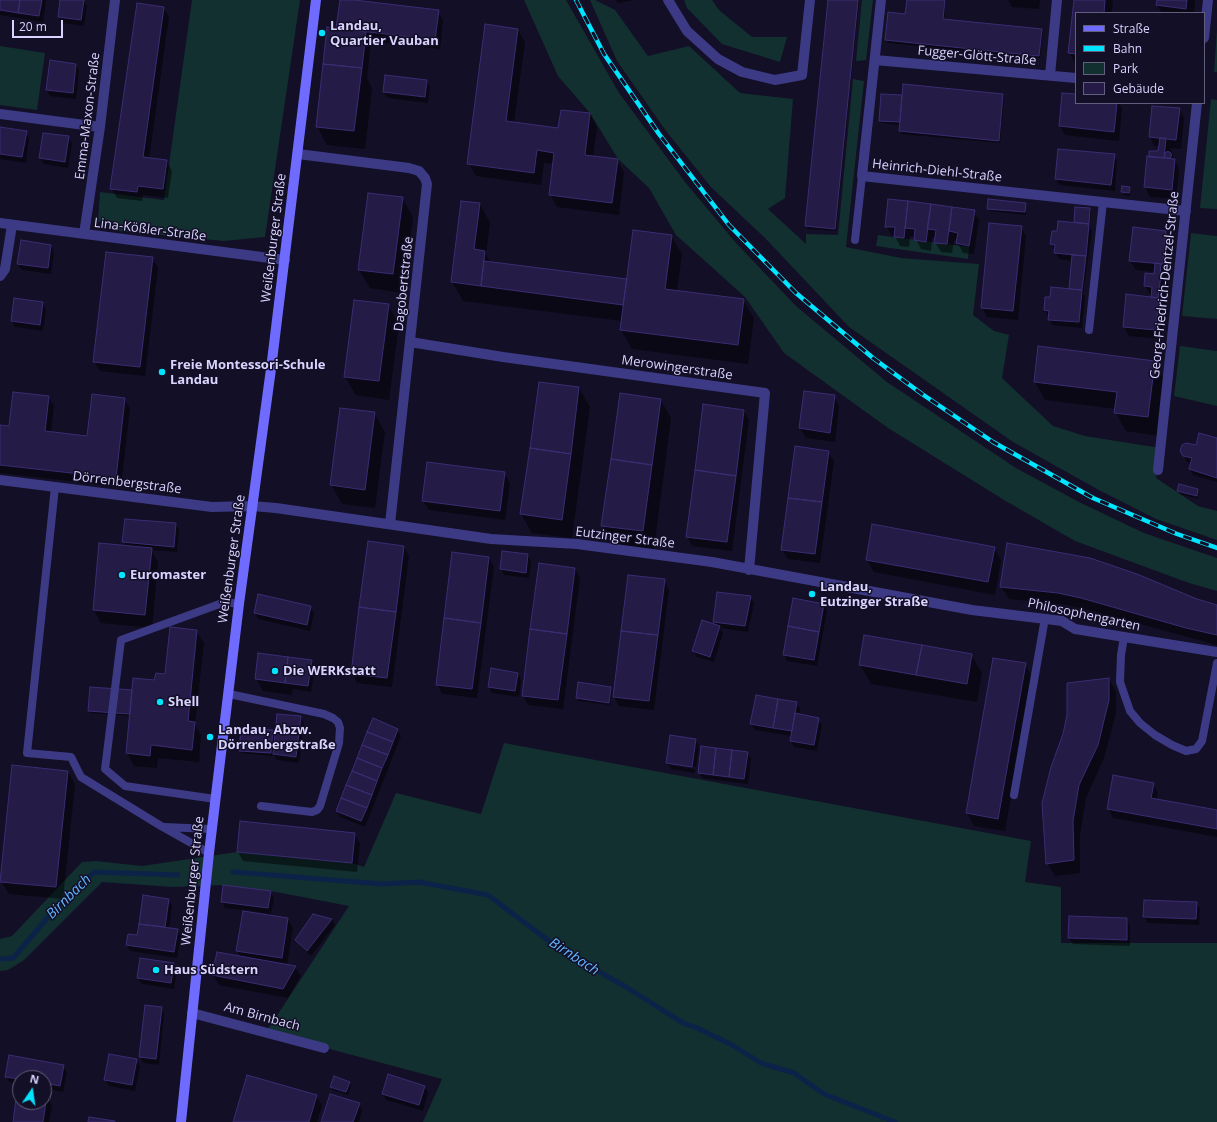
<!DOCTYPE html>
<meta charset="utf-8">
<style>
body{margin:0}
#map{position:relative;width:1217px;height:1122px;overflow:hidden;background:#130f26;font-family:"Open Sans",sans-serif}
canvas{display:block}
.legend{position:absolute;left:1075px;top:12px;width:130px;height:92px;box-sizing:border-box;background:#130f26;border:1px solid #625e7d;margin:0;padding:5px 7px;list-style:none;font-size:12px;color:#d9d4ff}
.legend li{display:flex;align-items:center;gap:8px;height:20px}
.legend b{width:20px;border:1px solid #625e7d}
.north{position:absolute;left:12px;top:1070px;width:40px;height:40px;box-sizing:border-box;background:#130f26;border:1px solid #625e7d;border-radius:50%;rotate:13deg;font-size:11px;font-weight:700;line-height:16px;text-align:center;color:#d9d4ff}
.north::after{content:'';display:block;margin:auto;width:14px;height:18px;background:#00e5ff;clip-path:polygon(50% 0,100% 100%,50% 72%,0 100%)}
.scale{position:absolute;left:12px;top:20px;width:51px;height:18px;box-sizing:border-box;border:2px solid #d9d4ff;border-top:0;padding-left:5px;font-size:12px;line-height:14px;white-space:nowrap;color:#d9d4ff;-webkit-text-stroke:3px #130f26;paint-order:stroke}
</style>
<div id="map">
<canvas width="1217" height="1122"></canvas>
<ul class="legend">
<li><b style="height:5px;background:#6f6bff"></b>Straße</li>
<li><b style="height:5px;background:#00e5ff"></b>Bahn</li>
<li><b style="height:11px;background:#12302f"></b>Park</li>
<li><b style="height:11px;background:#241b47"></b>Gebäude</li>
</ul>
<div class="north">N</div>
<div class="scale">20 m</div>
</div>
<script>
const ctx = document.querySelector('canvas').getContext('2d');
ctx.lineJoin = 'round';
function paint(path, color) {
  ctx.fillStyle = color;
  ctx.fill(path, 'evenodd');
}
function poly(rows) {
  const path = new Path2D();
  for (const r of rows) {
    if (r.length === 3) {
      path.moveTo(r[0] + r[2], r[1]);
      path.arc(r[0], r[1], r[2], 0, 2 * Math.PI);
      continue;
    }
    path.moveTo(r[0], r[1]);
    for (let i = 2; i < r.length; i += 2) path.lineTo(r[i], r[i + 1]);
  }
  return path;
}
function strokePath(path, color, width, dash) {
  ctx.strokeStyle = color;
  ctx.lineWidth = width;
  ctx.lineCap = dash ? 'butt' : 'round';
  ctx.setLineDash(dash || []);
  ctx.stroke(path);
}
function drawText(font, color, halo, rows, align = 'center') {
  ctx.font = font + ' "Open Sans",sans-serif';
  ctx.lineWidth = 3;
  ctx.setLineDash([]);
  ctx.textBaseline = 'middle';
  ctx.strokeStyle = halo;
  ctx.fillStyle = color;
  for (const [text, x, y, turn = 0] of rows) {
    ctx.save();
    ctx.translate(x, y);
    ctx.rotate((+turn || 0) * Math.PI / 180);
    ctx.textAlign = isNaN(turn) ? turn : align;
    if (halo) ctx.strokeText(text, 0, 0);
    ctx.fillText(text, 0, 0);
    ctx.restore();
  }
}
paint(poly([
 [192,0,300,0,265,237,224,241,120,231,98,221,100,192,164,200],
 [524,0,566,0,619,93,685,182,736,243,796,306,887,382,1016,468,1079,502,1144,533,1217,558,1217,591,1189,583,1075,541,1004,500,888,428,784,353,745,297,676,235,649,188,618,159,590,113,558,76],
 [590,0,595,0,615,10,648,56,689,46,740,93,793,99,785,198,768,209,806,244,806,234,838,235,853,79,864,81,846,247,901,258,979,264,973,315,994,331,1009,335,1002,378,1053,426,1085,436,1160,448,1156,478,1198,506,1217,511,1217,540,1156,519,1097,489,1013,442,849,327,766,239,711,187,666,131,617,61],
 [684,0,712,0,719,10,752,37,787,37,780,62,722,44,687,8],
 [862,0,873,0,866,60,856,61],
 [1217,29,1217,72,1214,72],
 [0,46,45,53,37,110,0,105],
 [1211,99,1217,100,1217,209,1200,208],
 [1191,233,1217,236,1217,319,1182,316],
 [878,235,969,247,968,259,876,246],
 [1180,346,1217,351,1217,406,1174,396],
 [504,743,1031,841,1025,882,1061,887,1061,943,1217,943,1217,1122,423,1122,442,1079,266,1032,349,906,271,891,223,885,172,887,102,882,24,960,8,970,0,971,0,939,12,936,82,862,96,861,142,866,237,852,352,863,364,867,396,793,481,814]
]), '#12302f');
paint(poly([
 [0,0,46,0,43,22,0,15],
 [61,0,83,0,87,6,84,26,62,23,59,17],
 [341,0,438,11,443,21,440,49,371,41,367,78,372,88,365,149,327,145,317,126,337,29],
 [616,0,635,0,618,3],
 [829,0,859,0,836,231,808,229,806,226],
 [908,0,946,0,944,20,1041,30,1043,33,1040,58,888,43,886,40,906,15],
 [1008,0,1040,0,1039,9,1012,7],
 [1075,0,1113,0,1112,13,1076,13,1076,65,1069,52],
 [1158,0,1195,0,1194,13,1162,13,1157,5],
 [163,8,169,17,149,159,167,161,172,171,168,198,143,195,142,201,117,198,111,188],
 [518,30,525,42,514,123,559,129,590,114,597,127,593,157,617,160,624,172,619,215,557,207,550,194,554,164,544,163,541,185,476,176,469,164],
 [76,64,79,71,76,99,50,96,47,90],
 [426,81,430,87,428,103,388,98,384,92],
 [882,95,903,97,1003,95,1004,98,1000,143,901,134,900,125,881,123,880,120],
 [1076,95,1076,103,1119,103,1122,109,1119,141,1065,135,1060,126],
 [1179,109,1184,118,1181,149,1170,148,1179,169,1176,199,1150,197,1145,187,1148,158,1159,152,1160,147,1155,146,1150,137],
 [0,128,26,132,29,138,26,163,0,159],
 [68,137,72,143,68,168,44,164,40,158],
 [1114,155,1117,161,1115,191,1059,185,1056,179],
 [1123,187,1130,188,1130,196,1123,195],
 [402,198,413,217,403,293,370,288,359,270],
 [889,201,974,211,979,220,974,254,963,253,957,241,954,240,952,253,941,252,935,242,936,239,932,238,931,251,921,249,915,237,910,236,909,247,900,246,895,236,892,236,886,226],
 [462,202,480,204,490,223,486,255,491,263,627,280,671,236,682,254,677,291,743,300,754,318,748,364,632,349,621,330,622,321,463,301,452,282],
 [1025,203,1026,215,990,211,988,208],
 [1076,208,1090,209,1091,212,1090,227,1092,231,1083,294,1085,297,1082,328,1052,325,1045,310,1051,298,1070,290,1072,261,1059,259,1051,244,1057,232,1074,223],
 [1021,227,1026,236,1018,320,987,317,982,308],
 [1165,232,1171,241,1168,273,1165,273,1168,277,1168,288,1161,339,1129,336,1124,327,1152,298,1145,286,1154,275,1155,272,1136,270,1130,261],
 [51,246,54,252,51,274,22,270,18,264],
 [152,258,158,268,145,376,100,371,94,361],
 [15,299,42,303,46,309,43,331,15,327,12,321],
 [388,305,399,324,389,400,356,395,345,377],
 [1155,362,1165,381,1159,436,1126,431,1116,413,1116,409,1045,400,1035,382],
 [579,388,590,407,572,538,532,533,521,514],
 [805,393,834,396,839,406,835,442,806,438,800,428],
 [48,397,54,406,51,433,88,437,124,399,130,408,121,487,0,473,0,426,10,427],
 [660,399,671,418,654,549,613,544,603,525],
 [744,411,749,420,732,551,692,546,687,536],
 [374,413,385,432,375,508,342,504,331,485],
 [1217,439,1217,482,1193,475,1190,469,1192,463,1187,462,1181,451],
 [828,452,834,461,820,563,788,559,782,550],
 [504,473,510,483,505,520,429,510,423,501],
 [1198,490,1199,492,1198,499,1180,494,1178,491],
 [175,524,179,530,177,552,151,550,158,562,152,628,101,623,94,610,127,547,123,541],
 [404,547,409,556,392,687,357,683,352,673],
 [994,548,1001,560,995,595,874,572,867,560],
 [503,552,528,555,531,561,529,578,504,575,501,569],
 [489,558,494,567,477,698,442,694,437,684],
 [575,569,580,578,563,709,528,705,523,695],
 [664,580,669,590,654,710,619,706,614,697],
 [1001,587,1197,600,1217,606,1217,645,1089,610,1066,605,1009,599],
 [750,597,754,603,748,632,720,628,723,633,714,662,697,657,693,651,716,626,714,622],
 [824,605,827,611,817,666,787,661,784,654],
 [310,607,314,613,310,631,258,619,255,613],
 [196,631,204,643,195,725,201,735,199,762,158,758,157,768,134,766,127,753,130,716,90,713,89,710,166,675],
 [971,655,982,673,977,702,871,684,860,665],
 [311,661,315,667,311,692,293,689,292,695,263,691,256,678],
 [1025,664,1032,677,1005,831,974,826,967,813],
 [518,674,521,680,519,697,492,693,489,687],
 [1109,679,1116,692,1116,713,1104,758,1086,798,1080,835,1080,873,1055,876,1047,863],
 [610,688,612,691,610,705,579,701,577,698],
 [796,703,800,709,799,715,818,719,822,725,817,751,794,747,791,741,792,736,755,730,751,724],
 [300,717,304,723,299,763,277,760,272,752,272,756,241,753,240,750,273,731,276,737],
 [397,729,401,736,365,827,340,817,337,811],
 [695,740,699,746,696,767,670,763,670,765,695,769,695,773,671,769,667,763],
 [747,753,751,759,748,784,702,778,699,772],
 [68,772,75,784,63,899,9,894,1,881],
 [1153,784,1158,793,1157,800,1217,811,1217,837,1113,818,1108,808],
 [354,834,360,843,357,872,243,861,238,852],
 [270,892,274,898,271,914,245,910,245,912,288,919,293,928,287,965,295,967,301,976,288,998,219,985,213,975,217,953,241,957,237,951,244,910,225,908,222,902],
 [144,897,168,900,172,906,169,929,177,930,181,936,177,958,130,951,127,945,138,937],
 [1145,901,1196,903,1200,909,1199,925,1148,923,1144,917],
 [332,919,335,925,311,956,300,946,297,940],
 [1127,919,1130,926,1130,946,1073,944,1069,938],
 [174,964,177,970,174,989,142,984,138,978],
 [161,1008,164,1014,159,1065,144,1063,140,1057],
 [136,1060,140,1066,135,1091,109,1086,105,1080],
 [63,1066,67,1072,63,1092,44,1088,44,1078,20,1078,20,1084,9,1082,6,1076],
 [349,1082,351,1085,348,1095,333,1090,331,1087],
 [425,1087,428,1093,423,1111,386,1100,383,1094],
 [20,1092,20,1102,44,1102,44,1096,46,1096,52,1106,49,1122,14,1122],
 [316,1096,322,1105,317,1122,234,1122],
 [359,1104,362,1110,359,1122,322,1122]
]), '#0007');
strokePath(poly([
 [233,872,382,884,419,882,488,895,561,950,626,987,683,1023,697,1028,732,1045,761,1063,794,1073,824,1094,895,1122],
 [0,959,13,958,56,908,94,872,178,875]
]), '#0c2248', 5);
const building = poly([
 [0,0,20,0,18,13,0,10,0,0],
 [20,0,42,0,39,16,18,13,20,0],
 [60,0,84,0,81,20,58,17,60,0],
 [340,0,354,0,439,10,435,40,336,28,340,0],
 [828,0,858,0,835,229,805,226,828,0],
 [907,0,945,0,943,19,1042,29,1039,56,885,40,888,12,905,14,907,0],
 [1074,0,1105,0,1104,13,1076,13,1076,54,1068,53,1074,0],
 [1157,0,1187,0,1186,9,1156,5,1157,0],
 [137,3,164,7,143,157,167,160,163,189,138,186,137,192,110,189,137,3],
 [485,24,518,29,506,121,558,128,561,110,590,113,585,155,618,159,612,203,549,195,554,153,537,150,534,173,467,164,485,24],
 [327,27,366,32,362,68,323,64,327,27],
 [50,60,76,64,73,93,46,90,50,60],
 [323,64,362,68,354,131,316,127,323,64],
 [385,75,427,80,425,97,383,92,385,75],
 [903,84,1003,94,999,141,899,131,903,84],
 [1062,93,1076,94,1076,103,1117,103,1114,132,1059,126,1062,93],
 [881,94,902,95,900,122,879,121,881,94],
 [1152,106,1180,108,1176,140,1149,137,1152,106],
 [0,127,27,131,22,157,0,154,0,127],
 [43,133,69,136,65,162,39,158,43,133],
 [1160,138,1166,138,1164,158,1149,157,1149,151,1158,151,1160,138],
 [1058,149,1115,154,1111,185,1055,179,1058,149],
 [1168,155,3.5],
 [1147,156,1175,159,1172,190,1144,187,1147,156],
 [1122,186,1130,187,1129,193,1121,192,1122,186],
 [368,193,403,197,393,274,358,270,368,193],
 [888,199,908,201,904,238,894,237,895,227,885,227,888,199],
 [988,199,1026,203,1025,212,987,209,988,199],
 [461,201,480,203,474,249,485,251,481,286,451,282,461,201],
 [908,201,931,204,926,242,914,240,915,229,905,228,908,201],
 [931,204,952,207,947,244,934,243,936,230,927,229,931,204],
 [952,207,975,210,969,246,956,243,958,233,949,231,952,207],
 [1075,207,1090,208,1089,224,1074,222,1075,207],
 [1058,221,1089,224,1086,256,1054,253,1055,245,1050,244,1052,231,1057,231,1058,221],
 [989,223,1022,226,1013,311,981,308,989,223],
 [1133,227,1166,231,1163,264,1129,261,1133,227],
 [633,230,672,235,665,289,744,299,738,345,620,330,633,230],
 [21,240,51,245,48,268,17,264,21,240],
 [106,252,153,257,140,367,93,362,106,252],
 [1072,255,1086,256,1082,290,1069,289,1072,255],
 [484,261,627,279,623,305,481,286,484,261],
 [1155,263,1161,264,1160,275,1161,275,1158,298,1151,297,1152,287,1144,286,1145,273,1154,274,1155,263],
 [1051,287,1082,290,1079,322,1048,320,1049,311,1044,310,1045,297,1050,297,1051,287],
 [1126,294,1159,298,1156,330,1123,327,1126,294],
 [14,298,43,302,40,325,11,321,14,298],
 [354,300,389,304,379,381,344,377,354,300],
 [1038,346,1155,361,1148,417,1114,413,1117,392,1034,382,1038,346],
 [539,382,579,387,571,454,530,448,539,382],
 [804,391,835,395,830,433,799,428,804,391],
 [13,392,49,396,45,431,87,436,92,394,125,398,116,478,0,465,0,425,9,426,13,392],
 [620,393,661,399,652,465,611,459,620,393],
 [703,404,744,410,736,476,695,470,703,404],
 [340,408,375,412,365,490,330,485,340,408],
 [1199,433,1217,438,1217,478,1189,469,1192,458,1183,456,1180,451,1182,445,1186,443,1196,445,1199,433],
 [795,446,829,451,822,502,788,498,795,446],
 [530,448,571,454,562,520,520,514,530,448],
 [611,459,652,465,643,531,601,526,611,459],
 [427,462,505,472,500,511,422,501,427,462],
 [695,470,736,476,727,542,686,537,695,470],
 [1179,484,1198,489,1197,496,1177,491,1179,484],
 [788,498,822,502,815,554,781,550,788,498],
 [125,519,176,523,174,547,122,542,125,519],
 [872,524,995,547,988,582,866,560,872,524],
 [368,541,404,546,396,612,359,607,368,541],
 [99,543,152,548,145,615,93,610,99,543],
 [1007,543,1090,558,1137,574,1197,599,1217,605,1217,635,1186,628,1081,598,1058,593,1000,587,1007,543],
 [502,551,528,554,526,573,500,569,502,551],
 [452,552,489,557,481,623,444,618,452,552],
 [539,563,575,568,567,634,530,629,539,563],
 [628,575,665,579,658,635,621,631,628,575],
 [717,592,751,596,745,626,713,622,717,592],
 [258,594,311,606,307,625,254,613,258,594],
 [793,598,824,604,819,632,788,626,793,598],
 [359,607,396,612,387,678,351,674,359,607],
 [444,618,481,623,472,689,436,685,444,618],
 [702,620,720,626,710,657,692,651,702,620],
 [788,626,819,632,814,660,783,655,788,626],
 [170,627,197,630,188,721,195,722,192,750,151,745,150,756,126,753,133,678,154,680,156,673,165,674,170,627],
 [530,629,567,634,558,700,522,696,530,629],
 [621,631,658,635,649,701,613,697,621,631],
 [864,635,922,645,916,675,859,665,864,635],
 [922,645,972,654,967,684,916,675,922,645],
 [258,653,288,657,285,683,255,679,258,653],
 [288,657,312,660,308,686,285,683,288,657],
 [993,658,1026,663,998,819,966,813,993,658],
 [491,668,518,673,515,691,488,687,491,668],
 [1109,678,1109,700,1098,745,1079,785,1073,821,1074,860,1046,864,1042,803,1051,767,1063,734,1067,715,1067,683,1109,678],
 [578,682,611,687,609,703,576,698,578,682],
 [90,687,132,690,130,714,88,711,90,687],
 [756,695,778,699,773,728,750,724,756,695],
 [778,699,797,702,792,731,773,728,778,699],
 [795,713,819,718,814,745,790,741,795,713],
 [277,714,301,716,296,757,273,754,277,714],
 [373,718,398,729,393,742,367,732,373,718],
 [241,728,273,730,271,753,239,751,241,728],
 [367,732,393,742,388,755,362,745,367,732],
 [670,735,696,739,692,767,666,763,670,735],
 [362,745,388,755,382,768,357,758,362,745],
 [701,746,716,748,713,775,698,773,701,746],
 [716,748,732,750,729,777,713,775,716,748],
 [732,750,748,752,744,779,729,777,732,750],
 [357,758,382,768,377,781,352,771,357,758],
 [12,765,68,771,56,887,0,882,12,765],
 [352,771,377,781,372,795,346,785,352,771],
 [1113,775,1154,783,1151,798,1217,810,1217,829,1107,809,1113,775],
 [346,785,372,795,367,808,341,798,346,785],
 [341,798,367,808,361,821,336,811,341,798],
 [240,821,355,833,352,863,237,852,240,821],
 [223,885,271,891,268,908,221,902,223,885],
 [143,895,169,899,165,927,139,924,143,895],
 [1144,900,1197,902,1196,919,1143,917,1144,900],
 [243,911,288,918,282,958,236,951,243,911],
 [313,914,332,919,307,951,295,940,313,914],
 [1069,916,1127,918,1127,940,1068,938,1069,916],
 [139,924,178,929,174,952,126,945,128,934,137,935,139,924],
 [217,952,296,966,283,989,212,975,217,952],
 [140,958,174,963,171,983,137,978,140,958],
 [145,1005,162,1007,156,1059,139,1057,145,1005],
 [109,1054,137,1059,132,1085,104,1080,109,1054],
 [9,1055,64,1065,60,1086,44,1083,44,1078,20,1079,5,1077,9,1055],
 [388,1074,425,1086,419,1105,382,1094,388,1074],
 [247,1075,317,1095,309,1122,233,1122,247,1075],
 [334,1076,350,1082,346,1092,330,1087,334,1076],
 [17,1091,20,1091,20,1102,44,1102,44,1095,47,1095,43,1122,13,1122,17,1091],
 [330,1094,360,1103,353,1122,321,1122,330,1094],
 [89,1117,115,1121,115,1122,88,1122,89,1117]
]);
paint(building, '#241b47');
strokePath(building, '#3b2d73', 1);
strokePath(poly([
 [855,240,862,176],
 [1089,330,1103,202],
 [55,487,27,753,71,757,81,777,161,826,209,853],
 [1124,637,1121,655,1120,682,1130,711,1140,723,1155,735,1172,745,1186,751,1196,749,1202,741,1217,663],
 [229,694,324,714,333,718,338,722,340,728,339,743,320,806,317,810,312,812,261,806],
 [1014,795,1045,618],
 [215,799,125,786,105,769,121,640,225,602,239,604],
 [164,827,212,829]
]), '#3d3a85', 8);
strokePath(poly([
 [668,0,687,31,718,59,742,72,775,80,802,75,810,0],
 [881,0,862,176,1186,211],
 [1204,38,1208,0],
 [875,60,1076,78],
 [1050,75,1057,0],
 [0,114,100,127],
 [298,154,409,168,419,171,425,178,427,184,390,524],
 [0,223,285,260],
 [84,234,100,127,115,0],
 [0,276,5,269,12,225],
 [410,342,503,357,765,393,749,570],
 [1158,470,1197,103],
 [0,480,212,507,252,506,276,508,491,539,577,544,712,562,972,610,1062,621,1075,629,1217,652],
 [192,1013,324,1048]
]), '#3d3a85', 10);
strokePath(poly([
 [181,1122,209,853,239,604,271,369,316,0]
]), '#6f6bff', 10);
const rail = poly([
 [576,0,604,54,659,134,729,225,796,293,873,358,922,394,993,442,1093,498,1177,534,1217,548]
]);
strokePath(rail, '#00e5ff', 4.5);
strokePath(rail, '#130f26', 3, [9]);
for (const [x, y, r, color] of [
 [322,33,4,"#00e5ff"],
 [162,372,4,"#00e5ff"],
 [122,575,4,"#00e5ff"],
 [812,594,4,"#00e5ff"],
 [275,671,4,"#00e5ff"],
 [160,702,4,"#00e5ff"],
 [210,737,4,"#00e5ff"],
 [156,970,4,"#00e5ff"]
]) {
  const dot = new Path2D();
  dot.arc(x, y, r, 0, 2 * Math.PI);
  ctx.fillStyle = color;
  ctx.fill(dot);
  strokePath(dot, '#130f26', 1.5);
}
drawText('bold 13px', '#d9d4ff', '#130f26', [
 ["Landau,",330,26],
 ["Quartier Vauban",330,41],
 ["Freie Montessori-Schule",170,365],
 ["Landau",170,380],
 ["Euromaster",130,575],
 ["Landau,",820,587],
 ["Eutzinger Straße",820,602],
 ["Die WERKstatt",283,671],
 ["Shell",168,702],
 ["Landau, Abzw.",218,730],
 ["Dörrenbergstraße",218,745],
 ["Haus Südstern",164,970]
], 'left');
drawText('13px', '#d9d4ff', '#130f26', [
 ["Fugger-Glött-Straße",977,56,5],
 ["Emma-Maxon-Straße",88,116,-83],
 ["Heinrich-Diehl-Straße",937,171,6],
 ["Lina-Kößler-Straße",150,230,7],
 ["Weißenburger Straße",274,238,-83],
 ["Dagobertstraße",404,284,-84],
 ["Georg-Friedrich-Dentzel-Straße",1165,285,-84],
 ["Merowingerstraße",677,368,8],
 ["Dörrenbergstraße",127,483,7],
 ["Eutzinger Straße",625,538,7],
 ["Weißenburger Straße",232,559,-82],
 ["Philosophengarten",1084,615,12],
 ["Weißenburger Straße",193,881,-84],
 ["Am Birnbach",262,1017,15]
]);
drawText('italic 14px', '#62b6ff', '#130f26', [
 ["Birnbach",69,897,-45],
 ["Birnbach",574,957,33]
]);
</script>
